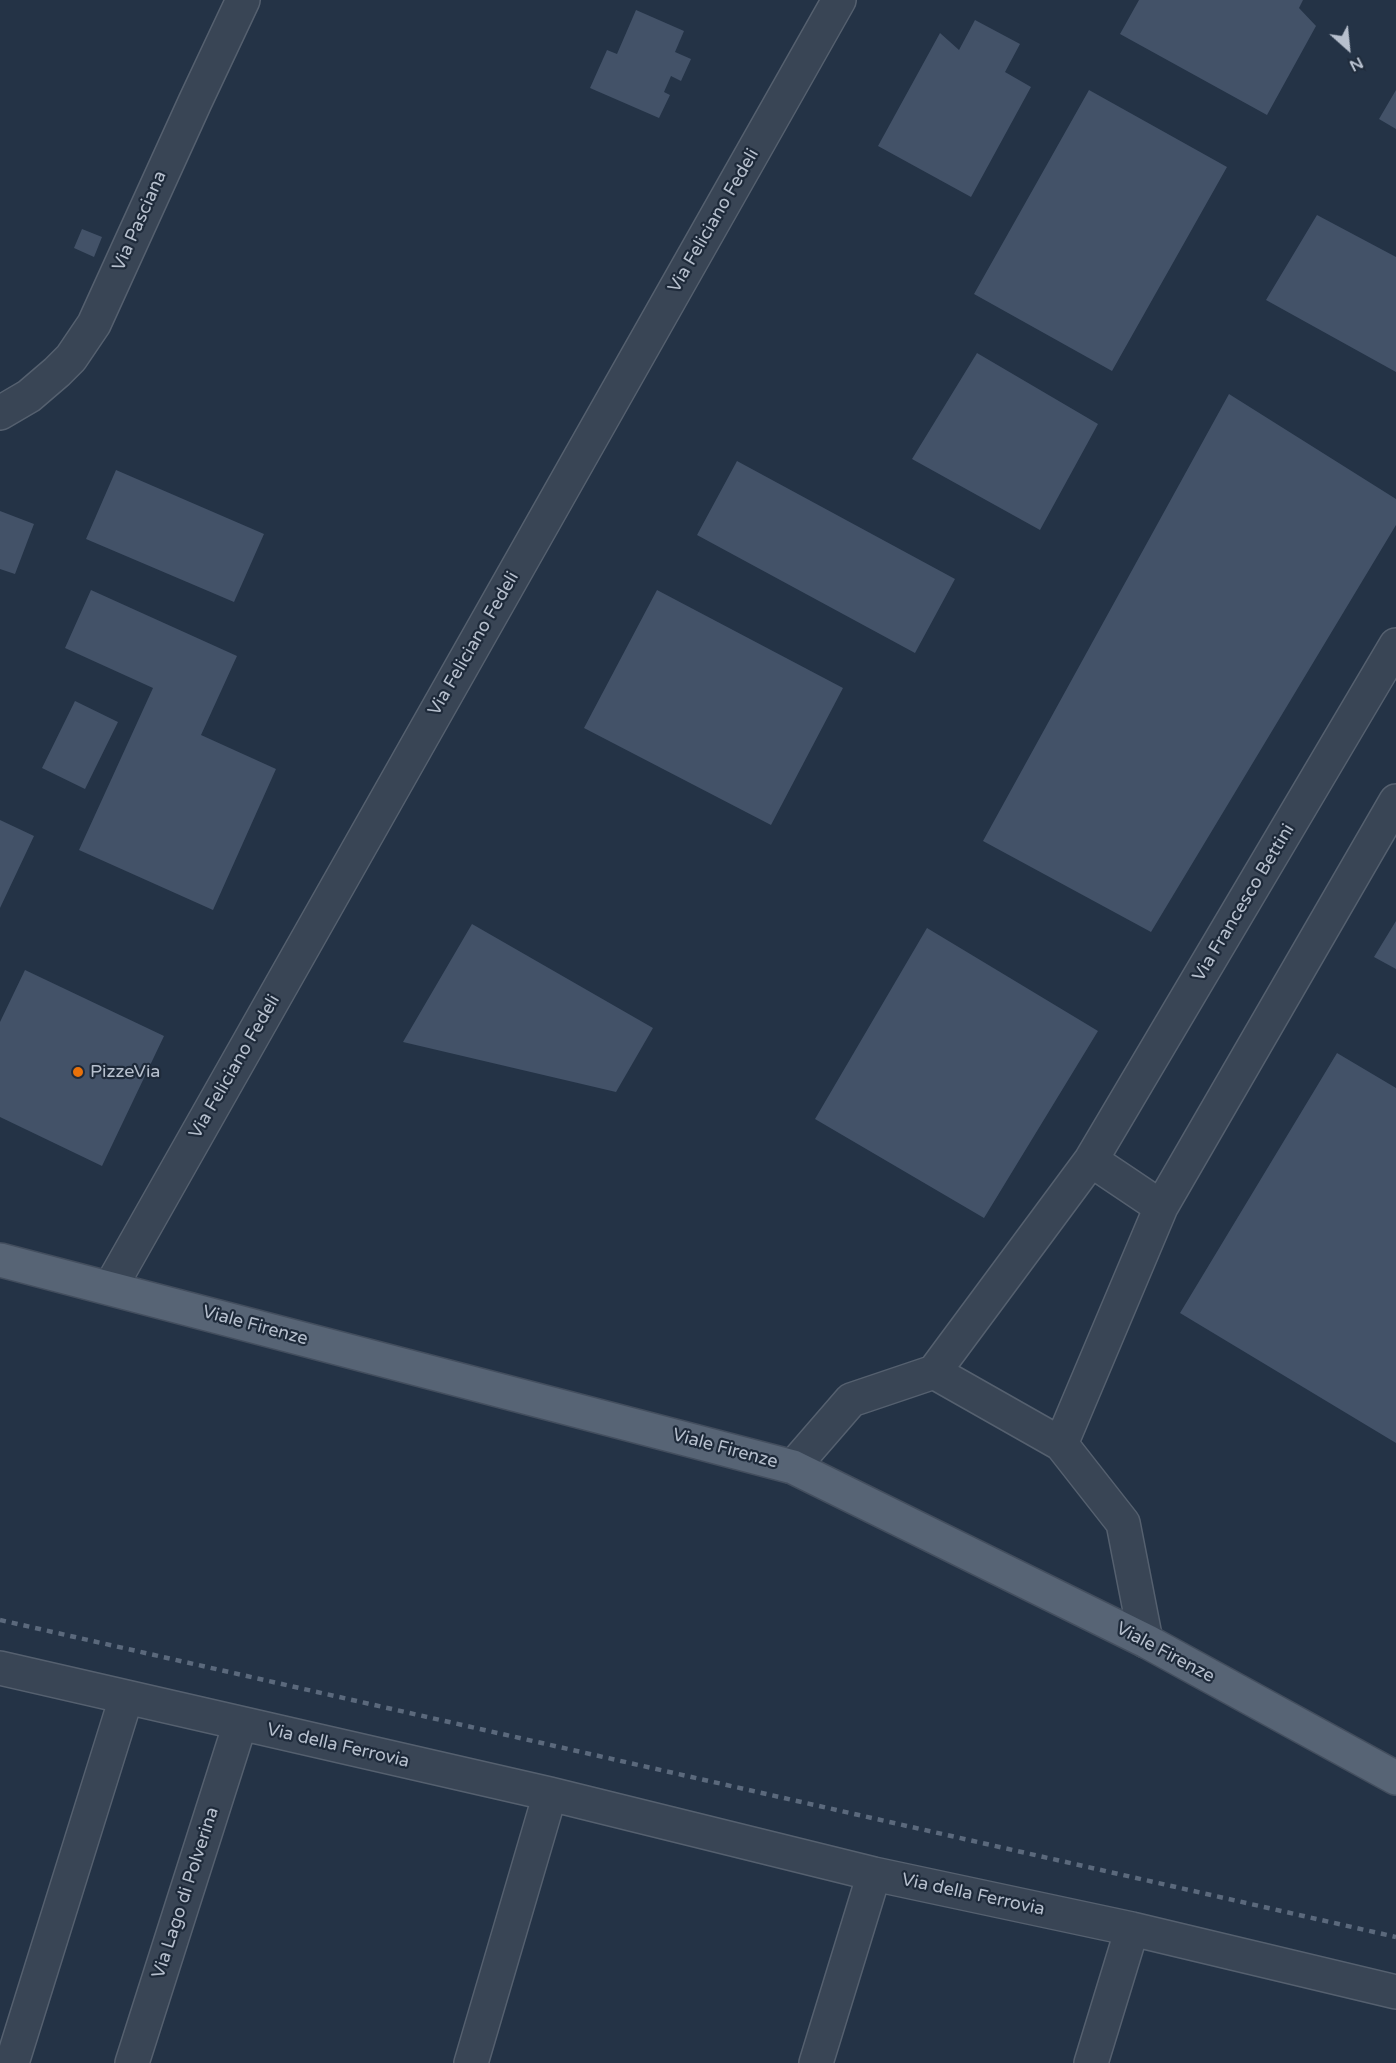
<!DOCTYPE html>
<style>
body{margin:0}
#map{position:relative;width:1396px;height:2063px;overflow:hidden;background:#243346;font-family:"Varela Round",sans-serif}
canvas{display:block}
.north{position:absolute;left:1318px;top:18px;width:60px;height:60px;-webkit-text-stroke:4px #1e2a3a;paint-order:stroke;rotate:153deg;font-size:16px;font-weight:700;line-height:24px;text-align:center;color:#b7c0ce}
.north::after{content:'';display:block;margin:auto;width:21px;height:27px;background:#b7c0ce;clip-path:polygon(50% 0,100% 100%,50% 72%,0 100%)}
</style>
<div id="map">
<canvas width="1396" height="2063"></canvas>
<div class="north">N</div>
</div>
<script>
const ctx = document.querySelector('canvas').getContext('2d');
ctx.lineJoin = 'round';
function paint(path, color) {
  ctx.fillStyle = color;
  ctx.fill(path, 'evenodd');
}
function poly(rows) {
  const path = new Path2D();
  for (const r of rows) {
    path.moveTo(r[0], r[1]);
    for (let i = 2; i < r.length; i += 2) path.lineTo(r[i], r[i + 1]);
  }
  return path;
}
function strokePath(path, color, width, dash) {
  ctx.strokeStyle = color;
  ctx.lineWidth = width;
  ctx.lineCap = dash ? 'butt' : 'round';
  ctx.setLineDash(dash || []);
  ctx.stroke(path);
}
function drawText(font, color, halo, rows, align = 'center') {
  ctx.font = font + ' "Varela Round",sans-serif';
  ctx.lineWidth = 4.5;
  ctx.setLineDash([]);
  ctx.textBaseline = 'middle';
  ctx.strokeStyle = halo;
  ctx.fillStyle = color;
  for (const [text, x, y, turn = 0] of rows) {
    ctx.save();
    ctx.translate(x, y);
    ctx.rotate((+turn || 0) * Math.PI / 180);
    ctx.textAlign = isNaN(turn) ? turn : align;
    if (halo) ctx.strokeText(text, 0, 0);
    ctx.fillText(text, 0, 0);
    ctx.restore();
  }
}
paint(poly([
 [1139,0,1303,0,1299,8,1316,26,1267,115,1120,34],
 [636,10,684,31,675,52,691,59,681,81,671,76,664,92,670,95,659,118,590,88,607,50,617,54],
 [975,20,1020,44,1005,72,1031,87,971,197,878,146,940,33,959,50],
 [1089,90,1227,167,1112,371,974,294],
 [1396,90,1396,129,1379,119],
 [1317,215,1396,257,1396,372,1266,300],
 [82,229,102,237,94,257,74,248],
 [977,353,1098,424,1040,530,912,459],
 [1229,394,1396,499,1396,525,1151,932,983,841],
 [737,461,955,579,915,653,697,535],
 [116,470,264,534,234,602,86,539],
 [0,511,34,524,15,574,0,569],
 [91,590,237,656,201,735,276,769,213,910,79,850,153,688,65,648],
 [657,590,843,688,771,825,584,728],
 [75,701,118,722,85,789,42,768],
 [0,820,34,836,0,908],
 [1396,921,1396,969,1374,957],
 [472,924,653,1028,616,1092,403,1042],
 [927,928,1098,1031,984,1218,815,1119],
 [25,970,164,1036,102,1166,0,1117,0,1022],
 [1337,1053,1396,1088,1396,1443,1180,1313]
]), '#435268');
const minor = poly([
 [0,413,29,396,57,372,71,358,94,324,195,102,243,0],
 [1091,1160,1161,1207],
 [110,1288,839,0],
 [934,1372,1061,1444],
 [793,1467,851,1400,934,1372,1091,1160,1396,645],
 [1146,1641,1123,1523,1061,1444,1161,1207,1396,801],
 [0,1668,550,1794,874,1874,1132,1929,1396,1992],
 [12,2063,126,1698],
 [132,2063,240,1724],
 [471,2063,550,1794],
 [816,2063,874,1874],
 [1091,2063,1132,1929]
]);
const major = poly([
 [0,1260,793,1467,1146,1641,1396,1778]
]);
strokePath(minor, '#55606f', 36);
strokePath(major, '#434e5e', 36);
strokePath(minor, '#394555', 33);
strokePath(major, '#576475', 33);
strokePath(poly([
 [0,1620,1396,1937]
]), '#5b697c', 4.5, [6, 6]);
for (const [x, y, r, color] of [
 [78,1072,6,"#e8710a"]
]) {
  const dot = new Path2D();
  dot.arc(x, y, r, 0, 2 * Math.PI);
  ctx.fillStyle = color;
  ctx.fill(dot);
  strokePath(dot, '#1e2a3a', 2);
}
drawText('18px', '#b7c0ce', '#1e2a3a', [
 ["Via Pasciana",140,221,-66],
 ["Via Feliciano Fedeli",714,221,-60],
 ["Via Feliciano Fedeli",474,644,-60],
 ["Via Francesco Bettini",1244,903,-59],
 ["Via Feliciano Fedeli",235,1067,-60],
 ["Viale Firenze",255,1326,15],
 ["Viale Firenze",725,1449,15],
 ["Viale Firenze",1165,1653,28],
 ["Via della Ferrovia",338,1746,13],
 ["Via Lago di Polverina",186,1893,-72],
 ["Via della Ferrovia",973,1895,12]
]);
drawText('18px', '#b7c0ce', '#1e2a3a', [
 ["PizzeVia",90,1072]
], 'left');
</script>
